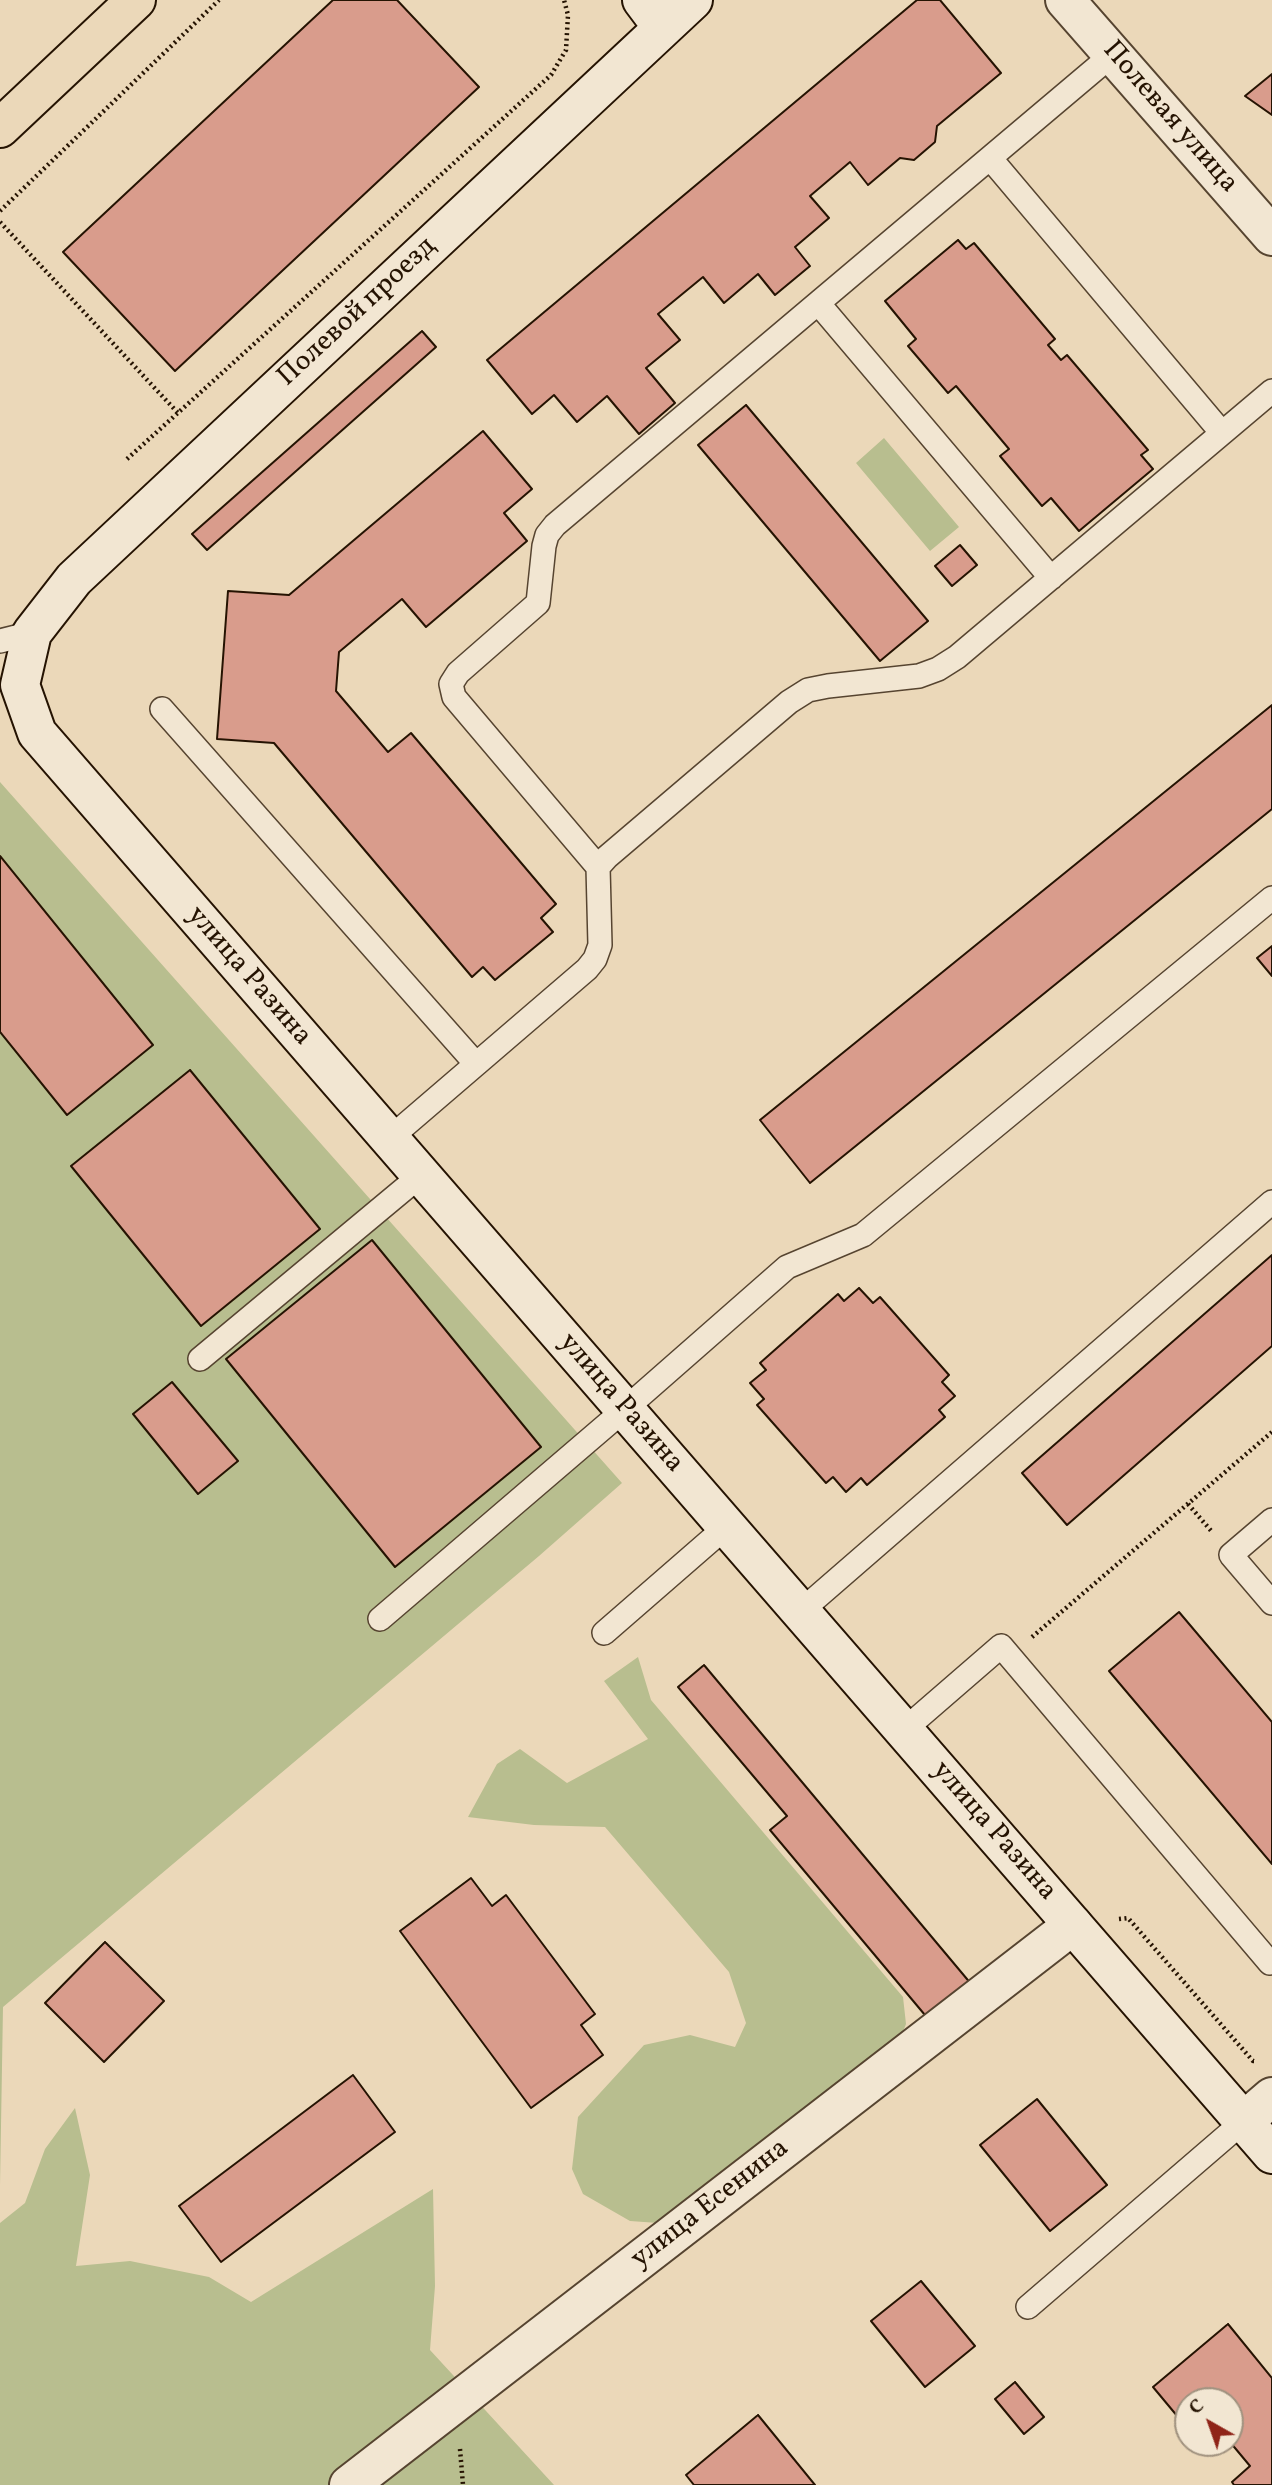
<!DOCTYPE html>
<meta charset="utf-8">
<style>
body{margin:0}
#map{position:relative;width:1272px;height:2485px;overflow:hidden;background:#ebd8b9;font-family:Vollkorn,serif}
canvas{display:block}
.north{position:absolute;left:1174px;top:2387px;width:70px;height:70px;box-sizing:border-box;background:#f2e6d2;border:2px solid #a0927f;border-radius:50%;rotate:320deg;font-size:19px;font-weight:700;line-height:28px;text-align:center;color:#251302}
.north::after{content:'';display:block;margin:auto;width:24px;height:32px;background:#8f2418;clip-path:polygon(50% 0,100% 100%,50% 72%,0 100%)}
</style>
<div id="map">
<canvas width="1272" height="2485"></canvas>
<div class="north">С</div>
</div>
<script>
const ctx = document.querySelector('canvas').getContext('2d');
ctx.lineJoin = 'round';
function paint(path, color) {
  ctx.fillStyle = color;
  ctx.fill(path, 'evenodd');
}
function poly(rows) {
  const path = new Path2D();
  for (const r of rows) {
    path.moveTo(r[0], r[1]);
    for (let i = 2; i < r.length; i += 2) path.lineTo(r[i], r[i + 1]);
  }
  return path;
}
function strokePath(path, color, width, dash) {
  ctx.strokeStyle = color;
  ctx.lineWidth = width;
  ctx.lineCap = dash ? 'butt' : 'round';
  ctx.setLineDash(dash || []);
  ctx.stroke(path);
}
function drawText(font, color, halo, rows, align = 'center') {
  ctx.font = font + ' Vollkorn,serif';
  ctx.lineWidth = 5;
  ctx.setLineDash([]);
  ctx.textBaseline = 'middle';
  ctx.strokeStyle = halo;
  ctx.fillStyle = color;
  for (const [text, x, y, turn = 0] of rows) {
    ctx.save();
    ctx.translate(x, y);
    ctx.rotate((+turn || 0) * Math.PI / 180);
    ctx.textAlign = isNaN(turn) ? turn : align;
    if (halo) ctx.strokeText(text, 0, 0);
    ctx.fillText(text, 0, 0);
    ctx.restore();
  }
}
paint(poly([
 [884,438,959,527,930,551,856,463],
 [0,782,622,1483,539,1556,3,2007,0,2185],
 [638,1657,651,1700,903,1997,906,2024,895,2052,658,2223,630,2221,583,2194,572,2169,578,2117,644,2045,690,2035,735,2047,746,2023,729,1972,605,1827,534,1825,468,1817,497,1764,520,1749,567,1783,648,1739,604,1681],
 [75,2108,90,2175,76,2266,130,2261,209,2277,251,2302,433,2189,435,2286,430,2350,554,2485,0,2485,0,2223,25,2203,45,2149]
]), '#b8be8f');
const building = poly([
 [333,0,397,0,479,87,175,371,63,252,333,0],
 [917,0,940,0,1001,73,937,126,935,142,914,160,900,158,868,185,850,162,810,196,829,218,795,247,810,266,775,295,758,274,724,303,703,277,658,314,680,340,646,368,675,403,639,434,607,396,577,422,554,395,532,414,487,360,917,0],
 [1272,74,1272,115,1245,96,1272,74],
 [958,240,966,249,974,243,1055,339,1048,345,1061,360,1067,355,1148,450,1141,455,1153,469,1079,531,1051,498,1042,506,1000,456,1009,449,956,386,948,393,908,346,916,339,885,301,958,240],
 [422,331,436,347,207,550,192,534,422,331],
 [746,405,928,621,880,661,698,445,746,405],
 [483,431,532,489,504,513,527,541,426,627,402,599,339,652,336,691,388,752,411,733,556,904,541,918,553,932,495,980,483,967,472,977,274,743,217,739,228,591,289,595,483,431],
 [960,545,977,565,952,586,935,566,960,545],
 [1272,705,1272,809,810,1183,760,1120,1272,705],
 [0,856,153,1045,67,1115,0,1032,0,856],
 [1272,946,1272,976,1257,958,1272,946],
 [190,1070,320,1229,201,1326,71,1166,190,1070],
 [372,1240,541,1447,395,1567,226,1359,372,1240],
 [1272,1255,1272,1346,1067,1525,1022,1473,1272,1255],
 [859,1288,873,1303,880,1297,949,1375,942,1382,955,1396,939,1410,945,1417,867,1485,861,1478,846,1492,833,1477,826,1483,757,1405,764,1399,750,1383,766,1370,760,1363,838,1294,844,1301,859,1288],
 [172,1382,238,1461,198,1494,133,1414,172,1382],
 [1179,1612,1272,1722,1272,1864,1109,1671,1179,1612],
 [704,1665,977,1991,935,2027,770,1830,787,1816,678,1687,704,1665],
 [471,1878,492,1906,506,1895,595,2014,581,2025,603,2055,531,2108,400,1931,471,1878],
 [105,1942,164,2001,104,2062,45,2003,105,1942],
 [353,2075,395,2132,221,2262,179,2206,353,2075],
 [1037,2099,1107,2185,1050,2231,980,2145,1037,2099],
 [921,2281,975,2346,925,2387,871,2321,921,2281],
 [1228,2324,1272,2378,1272,2485,1234,2485,1232,2482,1250,2466,1230,2442,1230,2401,1188,2401,1188,2429,1153,2387,1228,2324],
 [1015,2382,1044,2417,1024,2434,995,2399,1015,2382],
 [758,2415,815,2485,694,2485,686,2475,758,2415]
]);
paint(building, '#d99c8c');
strokePath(building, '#251302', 2);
const lane = poly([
 [990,158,1222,433],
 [818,303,1051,578],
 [0,641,32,633],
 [162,709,476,1064],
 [598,867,454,697,451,684,458,673,538,603,544,546,547,535,555,525,1113,54],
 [389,1139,587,969,595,959,600,945,598,867,607,857,789,702,808,690,828,686,919,676,938,669,957,657,1272,391],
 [200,1359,421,1175],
 [1272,1520,1231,1555,1272,1603],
 [801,1611,1272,1202],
 [380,1619,624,1410,787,1267,863,1235,1272,898],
 [604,1633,727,1526],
 [904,1730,1001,1646,1270,1963],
 [1028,2307,1244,2121]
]);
const street = poly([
 [1065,0,1272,236],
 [1244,2121,1272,2097],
 [349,2485,1073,1925]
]);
const secondary = poly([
 [642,0,663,28],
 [693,0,74,579,32,633,20,685,37,733,1272,2154]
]);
const primary = poly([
 [0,128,136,0]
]);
strokePath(lane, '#564430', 26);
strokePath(street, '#564430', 42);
strokePath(secondary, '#251302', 42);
strokePath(primary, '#251302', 42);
strokePath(poly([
 [0,211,219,0],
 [0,222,178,413],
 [127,459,551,75,566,50,568,15,564,0],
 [1188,1504,1213,1533],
 [1032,1637,1272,1432],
 [1119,1919,1128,1918,1253,2061,1255,2061],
 [460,2449,463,2485]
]), '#251302', 4.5, [2, 3.5]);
strokePath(lane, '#f2e6d2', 23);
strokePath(street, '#f2e6d2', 38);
strokePath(secondary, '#f2e6d2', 38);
strokePath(primary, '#ebd8b9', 38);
drawText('28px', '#251302', '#f2e6d2', [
 ["Полевая улица",1169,118,49],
 ["Полевой проезд",358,313,-43],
 ["улица Разина",248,977,49],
 ["улица Разина",620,1404,49],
 ["улица Разина",993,1832,49],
 ["улица Есенина",711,2205,-38]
]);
</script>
